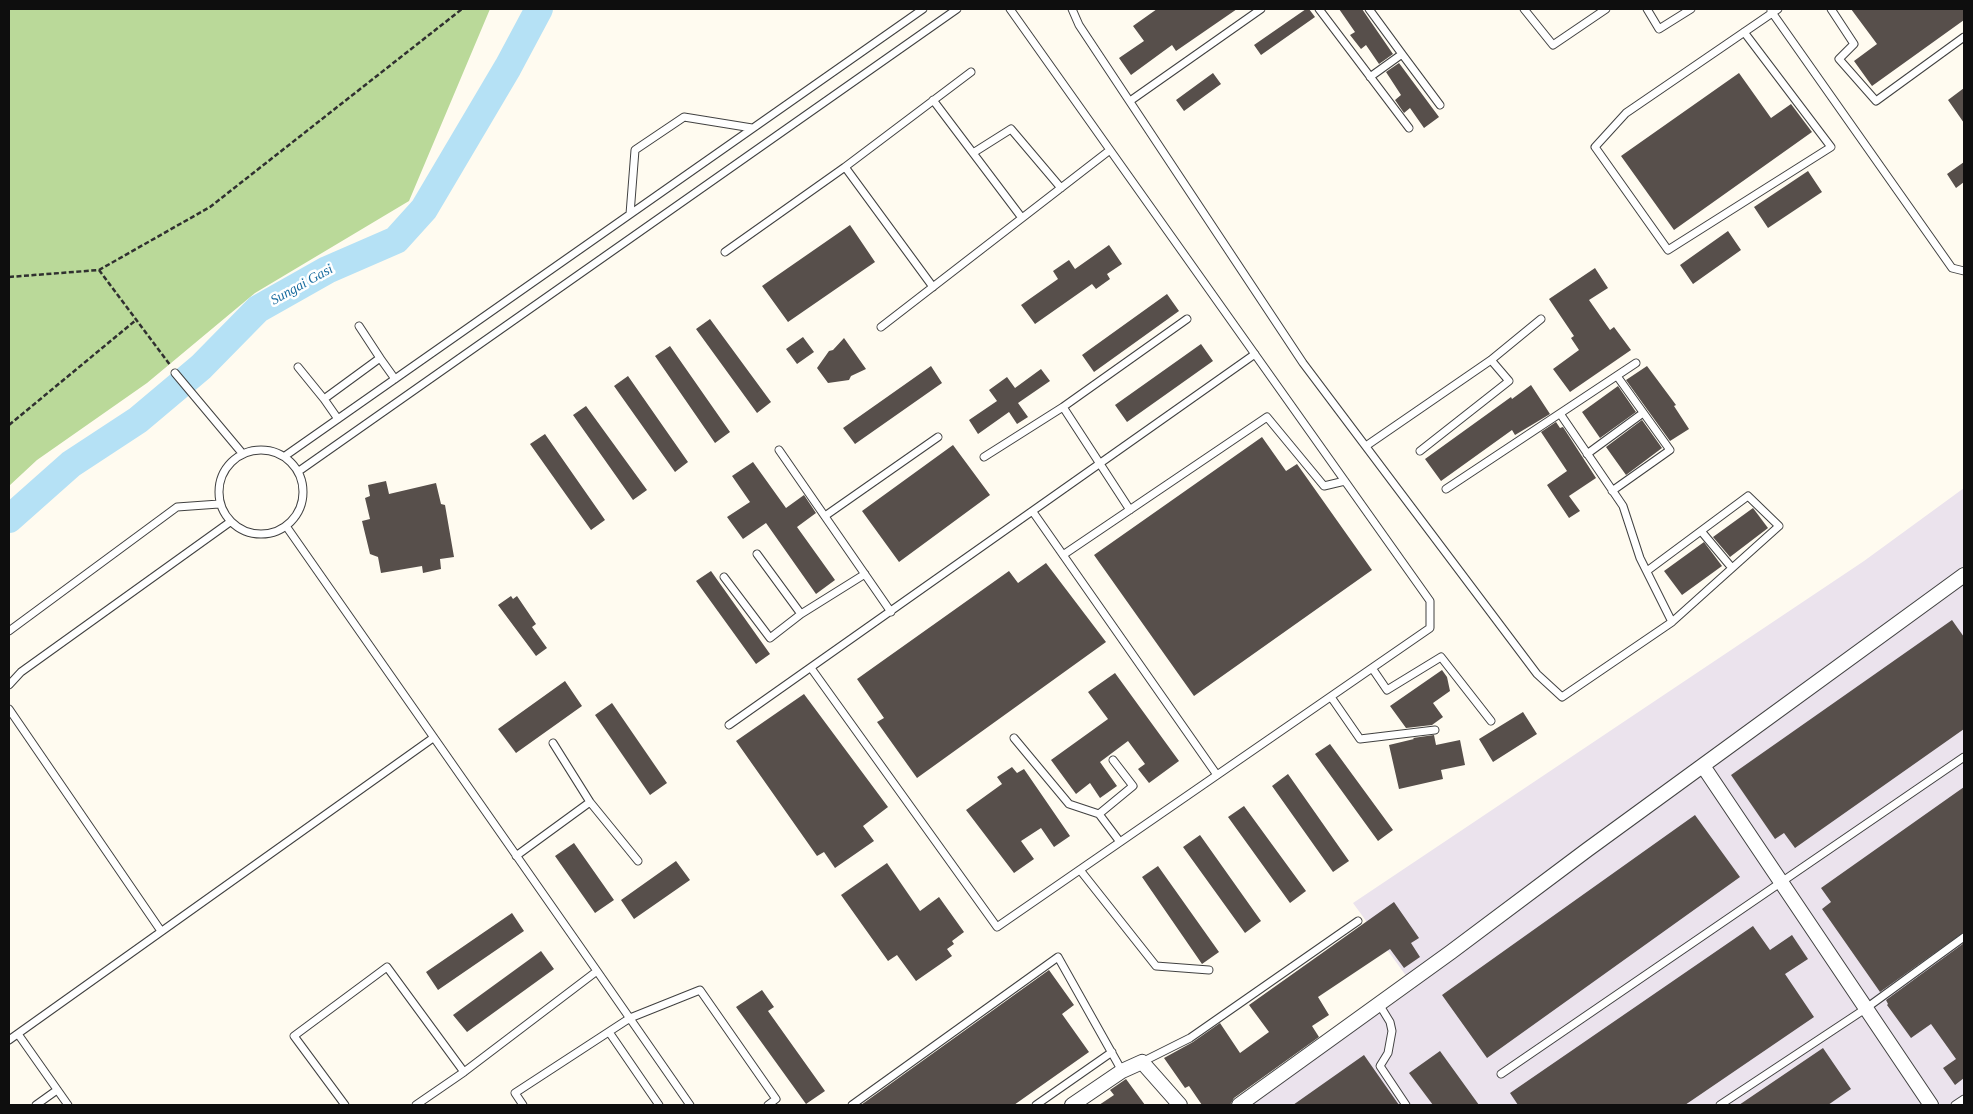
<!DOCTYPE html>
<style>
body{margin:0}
#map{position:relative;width:1973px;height:1114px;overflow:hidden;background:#fffbf0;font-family:"Times New Roman",serif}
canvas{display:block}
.frame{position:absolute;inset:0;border:10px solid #0e0e0e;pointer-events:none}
</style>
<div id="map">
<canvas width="1973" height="1114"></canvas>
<div class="frame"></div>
</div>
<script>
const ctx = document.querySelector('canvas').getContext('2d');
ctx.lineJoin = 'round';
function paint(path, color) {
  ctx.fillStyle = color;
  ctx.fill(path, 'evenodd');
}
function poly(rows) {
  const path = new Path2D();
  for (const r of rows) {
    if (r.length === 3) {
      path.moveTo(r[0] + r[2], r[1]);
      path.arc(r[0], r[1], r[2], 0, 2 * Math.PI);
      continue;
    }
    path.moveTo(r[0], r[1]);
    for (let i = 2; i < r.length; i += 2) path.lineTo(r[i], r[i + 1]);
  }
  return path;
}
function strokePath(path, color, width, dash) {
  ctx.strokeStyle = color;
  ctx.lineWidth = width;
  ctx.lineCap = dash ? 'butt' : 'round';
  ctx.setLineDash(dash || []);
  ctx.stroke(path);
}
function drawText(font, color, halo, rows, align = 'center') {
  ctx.font = font + ' "Times New Roman",serif';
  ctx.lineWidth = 5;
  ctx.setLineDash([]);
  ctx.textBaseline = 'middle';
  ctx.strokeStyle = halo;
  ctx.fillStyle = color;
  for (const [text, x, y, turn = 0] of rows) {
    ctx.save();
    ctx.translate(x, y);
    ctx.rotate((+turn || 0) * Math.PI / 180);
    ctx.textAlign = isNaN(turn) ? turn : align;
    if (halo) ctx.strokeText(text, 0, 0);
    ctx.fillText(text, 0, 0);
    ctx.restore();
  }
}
paint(poly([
 [1964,488,1964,1105,1250,1105,1415,988,1353,903,1864,561]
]), '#ebe3ed');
paint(poly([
 [9,9,490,9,409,201,255,293,147,383,37,460,9,486]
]), '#bad999');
strokePath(poly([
 [9,519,71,464,138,420,201,367,258,309,327,270,396,240,424,209,508,67,539,9]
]), '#b5e1f5', 28);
paint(poly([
 [1157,9,1237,9,1176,51,1172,45,1131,75,1119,58,1144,41,1133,26],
 [1306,9,1309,9,1315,17,1261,55,1254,45],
 [1339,9,1362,9,1393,54,1379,64,1366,45,1361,49,1350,35,1355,32],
 [1851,9,1964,9,1964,20,1872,86,1854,61,1877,44],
 [1399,63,1439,117,1424,128,1410,108,1404,113,1395,100,1401,95,1386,72],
 [1213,73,1221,84,1184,111,1176,100],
 [1739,73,1771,118,1791,104,1812,132,1674,230,1621,156],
 [1964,88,1964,123,1948,100],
 [1964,162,1964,182,1956,188,1947,174],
 [1808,171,1822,192,1768,228,1754,207],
 [850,225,875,262,788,322,762,286],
 [1728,231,1741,250,1693,284,1680,265],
 [1109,245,1122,264,1107,274,1110,279,1096,289,1092,284,1035,324,1021,305,1058,279,1053,271,1069,260,1075,269],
 [1595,268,1608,288,1589,300,1610,330,1614,327,1631,350,1570,392,1553,369,1579,350,1571,338,1574,336,1549,299],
 [1167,294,1179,311,1094,372,1082,355],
 [710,319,771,402,757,413,696,329],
 [803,337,814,352,797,364,786,349],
 [844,338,866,369,851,376,849,380,828,383,817,368,829,351,833,350],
 [1201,344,1213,361,1127,422,1115,405],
 [670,346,730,432,715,443,655,356],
 [931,366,942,383,855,444,843,428],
 [1647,366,1676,405,1674,406,1689,429,1670,441,1626,380],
 [1041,369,1050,381,1018,403,1028,417,1017,424,1009,412,978,434,969,420,997,401,989,390,1007,377,1015,388],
 [628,376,688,462,675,472,614,386],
 [1531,385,1550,414,1515,435,1512,430,1441,481,1425,459,1511,397,1512,399],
 [1618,386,1636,412,1600,438,1582,412],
 [586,406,647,490,633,500,573,415],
 [1642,420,1662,448,1626,475,1606,447],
 [1556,422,1560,428,1563,427,1596,478,1569,496,1580,511,1569,518,1547,485,1567,471,1541,432],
 [545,434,605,520,591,530,530,444],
 [1262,437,1286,471,1297,464,1372,570,1194,696,1094,555],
 [953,445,990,495,899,562,862,511],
 [753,462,786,508,804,495,816,513,797,527,835,580,816,594,766,523,743,539,727,517,750,502,732,476],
 [386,481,389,494,436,483,441,504,445,505,454,557,440,559,441,569,423,573,422,566,381,573,378,557,370,554,362,521,370,519,365,498,370,496,368,485],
 [1753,508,1768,528,1730,557,1713,537],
 [1704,542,1722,566,1682,595,1664,571],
 [1046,563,1106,642,917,778,877,722,884,718,857,679,1009,571,1018,583],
 [711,571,770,654,756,664,696,581],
 [511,596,513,599,517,596,536,624,532,627,547,648,536,656,498,605],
 [1952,620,1964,637,1964,729,1795,848,1784,833,1775,839,1731,775],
 [1442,670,1447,677,1450,691,1433,703,1443,717,1432,725,1406,728,1390,706],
 [1115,673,1179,761,1149,783,1138,769,1145,764,1128,741,1100,762,1117,786,1100,798,1090,783,1076,794,1051,760,1108,719,1088,692],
 [565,681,582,706,516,753,498,729],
 [804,694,888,807,863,826,874,841,835,868,824,852,817,856,736,741],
 [612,703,667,783,650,795,595,715],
 [1523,712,1537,734,1493,762,1479,739],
 [1434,735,1436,745,1460,740,1465,765,1441,770,1443,779,1399,789,1389,745,1414,739,1413,738],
 [1330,744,1393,830,1378,841,1315,754],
 [1012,767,1017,773,1024,769,1070,836,1054,847,1041,828,1021,841,1034,859,1014,873,966,810,1002,784,997,777],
 [1288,774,1349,861,1333,872,1272,786],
 [1964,787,1964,932,1880,992,1822,909,1831,902,1821,888],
 [1244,806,1306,891,1290,903,1228,817],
 [1695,815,1740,877,1487,1058,1442,995],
 [1200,835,1261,921,1245,933,1183,847],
 [574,843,614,900,595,913,555,856],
 [676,861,690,880,634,919,621,900],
 [887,863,920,911,939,897,964,932,952,941,954,944,947,949,952,956,916,981,897,955,888,961,841,895],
 [1158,866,1219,952,1202,964,1142,877],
 [1394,902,1419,938,1411,943,1420,957,1404,968,1390,949,1318,997,1329,1015,1312,1026,1319,1037,1234,1098,1230,1105,1202,1105,1189,1086,1185,1088,1164,1058,1193,1042,1220,1023,1240,1053,1269,1032,1249,1005],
 [512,913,524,931,438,990,426,972],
 [1753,926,1770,950,1792,935,1808,959,1785,974,1814,1017,1685,1105,1518,1105,1510,1093],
 [1964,943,1964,1078,1955,1085,1943,1068,1956,1059,1931,1024,1911,1038,1887,1005,1888,1004,1886,1000],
 [541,951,554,969,467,1032,453,1015],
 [1049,970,1074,1005,1062,1014,1089,1052,1014,1105,861,1105],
 [762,990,774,1007,768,1011,825,1091,806,1104,736,1007],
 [1823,1048,1851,1089,1828,1105,1739,1105],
 [1440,1051,1479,1105,1433,1105,1409,1073],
 [1364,1055,1399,1105,1293,1105],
 [1126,1079,1145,1105,1099,1105,1114,1095,1110,1090]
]), '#574f4b');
const service = poly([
 [1072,9,1079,25,1303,363,1537,674,1562,697,1672,622,1640,558,1623,506,1561,415],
 [1319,9,1409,128],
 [1369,9,1402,54,1370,77],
 [1524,9,1553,45,1606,9],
 [1647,9,1659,29,1691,9],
 [1831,9,1854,44,1839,59,1876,101,1964,37],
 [1771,11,1952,268,1964,271],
 [1744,32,1831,147,1668,250,1595,147,1626,113,1778,9],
 [1402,54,1440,105],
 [933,100,1022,218],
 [1130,101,1261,9],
 [973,153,1011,129,1061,188],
 [845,167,971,72],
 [630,214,635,150,684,117,752,128],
 [725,252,845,167,933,287],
 [359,326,380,358],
 [881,327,1110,150],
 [298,367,324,399],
 [175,373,242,453],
 [1063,407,1187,319],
 [338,419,324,399,380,358,395,379],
 [1366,446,1491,360,1541,319],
 [261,492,42],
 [779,450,891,612],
 [1420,451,1509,381,1491,360],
 [1587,454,1643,413],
 [285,456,923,9],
 [984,457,1063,407,1130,510],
 [299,471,957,9],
 [1446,489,1636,363],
 [1612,491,1670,450,1617,376],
 [1033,512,1217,775],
 [825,516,938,437],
 [286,526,597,971,464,1072,416,1105],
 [1701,531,1732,568],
 [757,554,801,614,865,574],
 [1063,555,1267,417,1324,486,1345,481],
 [1647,571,1748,496,1779,526,1672,622],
 [724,577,770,638,801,614],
 [9,631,177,507,219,504],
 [811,668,997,927,1430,628,1430,601,1010,9],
 [1372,668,1387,690,1441,657,1491,721],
 [9,685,21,672,230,522],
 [1331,697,1360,739,1435,730],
 [9,709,161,931],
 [729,725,1255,354],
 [1014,738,1069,804,1099,814,1120,842],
 [590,802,638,861],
 [1099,814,1133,786,1113,760],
 [516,856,590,802,553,743],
 [1080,870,1156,966,1209,970],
 [597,971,690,1105],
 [1379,1004,1390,1022,1392,1031,1388,1053,1380,1066,1406,1105],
 [609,1032,659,1105],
 [18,1034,68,1105],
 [9,1040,433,738],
 [1142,1062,1190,1038,1358,921],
 [1501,1074,1964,757],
 [36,1105,57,1090],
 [345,1105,294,1036,387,967,464,1072],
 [523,1105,515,1093,630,1018,700,990,776,1099,768,1105],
 [852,1105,1058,957,1122,1071],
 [1036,1105,1112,1052],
 [1720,1105,1865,1009,1964,937],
 [1955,1105,1964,1099]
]);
const minor = poly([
 [1703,766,1931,1105],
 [1072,1105,1122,1071,1142,1062,1180,1105],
 [1239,1105,1451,952,1587,850,1964,575]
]);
strokePath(service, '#414141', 9);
strokePath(minor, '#414141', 16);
strokePath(poly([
 [99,270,170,365],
 [9,277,99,270,210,207,462,9],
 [9,425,136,320]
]), '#303030', 2.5, [5, 2.5]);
strokePath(service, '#fff', 7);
strokePath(minor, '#fff', 14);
drawText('italic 14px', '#196c9f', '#fff', [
 ["Sungai Gasi",302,285,-29]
]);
</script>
